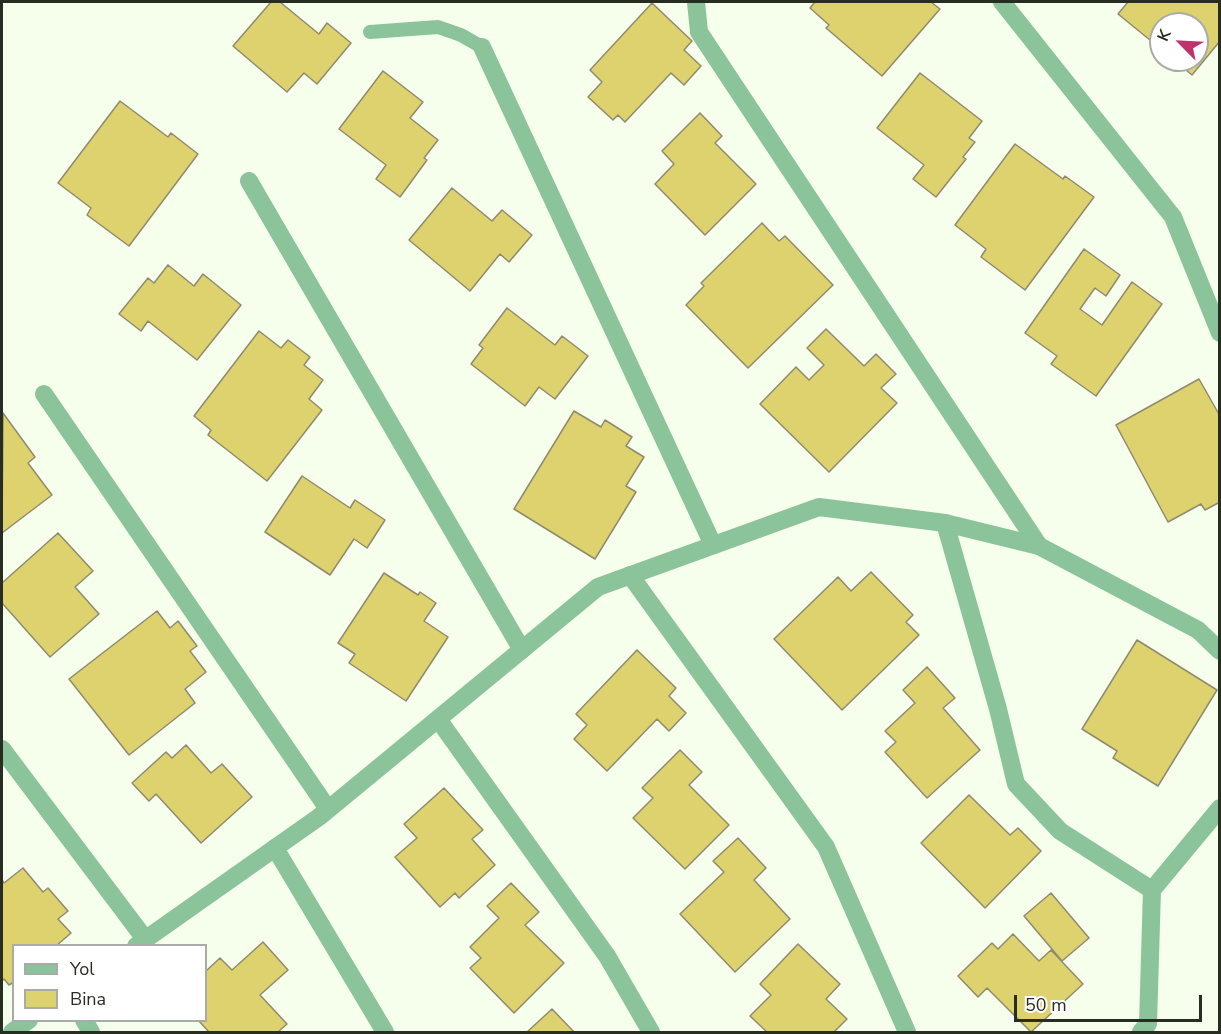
<!DOCTYPE html>
<style>
body{margin:0}
#map{position:relative;width:1221px;height:1034px;overflow:hidden;background:#f6feec;font-family:"Nunito Sans",sans-serif}
canvas{display:block}
.frame{position:absolute;inset:0;border:3px solid #282d22;pointer-events:none}
.legend{position:absolute;left:12px;top:944px;width:195px;height:78px;box-sizing:border-box;background:#fff;border:2px solid #a9aba7;margin:0;padding:8px 10px;list-style:none;font-size:18px;color:#282d22}
.legend li{display:flex;align-items:center;gap:12px;height:30px}
.legend b{width:30px;border:2px solid #a9aba7}
.north{position:absolute;left:1149px;top:12px;width:60px;height:60px;box-sizing:border-box;background:#fff;border:2px solid #a9aba7;border-radius:50%;rotate:294deg;font-size:16px;font-weight:700;line-height:24px;text-align:center;color:#282d22}
.north::after{content:'';display:block;margin:auto;width:21px;height:27px;background:#be336b;clip-path:polygon(50% 0,100% 100%,50% 72%,0 100%)}
.scale{position:absolute;left:1014px;top:995px;width:188px;height:27px;box-sizing:border-box;border:3px solid #282d22;border-top:0;padding-left:8px;font-size:18px;line-height:21px;white-space:nowrap;color:#282d22;-webkit-text-stroke:4px #fff;paint-order:stroke}
</style>
<div id="map">
<canvas width="1221" height="1034"></canvas>
<div class="frame"></div>
<ul class="legend">
<li><b style="height:8px;background:#8bc39a"></b>Yol</li>
<li><b style="height:16px;background:#ded26e"></b>Bina</li>
</ul>
<div class="north">K</div>
<div class="scale">50 m</div>
</div>
<script>
const ctx = document.querySelector('canvas').getContext('2d');
ctx.lineJoin = 'round';
function paint(path, color) {
  ctx.fillStyle = color;
  ctx.fill(path, 'evenodd');
}
function poly(rows) {
  const path = new Path2D();
  for (const r of rows) {
    path.moveTo(r[0], r[1]);
    for (let i = 2; i < r.length; i += 2) path.lineTo(r[i], r[i + 1]);
  }
  return path;
}
function strokePath(path, color, width, dash) {
  ctx.strokeStyle = color;
  ctx.lineWidth = width;
  ctx.lineCap = dash ? 'butt' : 'round';
  ctx.setLineDash(dash || []);
  ctx.stroke(path);
}
const building = poly([
 [271,2,280,2,319,34,327,23,351,43,317,84,304,73,287,92,233,46,271,2],
 [815,2,931,2,940,9,882,76,826,28,829,25,810,8,815,2],
 [1128,2,1220,2,1220,41,1192,75,1174,60,1197,60,1197,24,1161,24,1161,49,1118,14,1128,2],
 [652,3,692,41,684,50,701,66,684,85,671,73,625,122,618,115,613,120,588,97,602,82,590,70,652,3],
 [383,71,423,102,410,118,438,140,424,158,427,160,400,197,376,179,386,165,339,129,383,71],
 [920,73,982,121,969,138,975,142,963,157,966,159,936,197,913,179,924,165,877,128,920,73],
 [120,101,168,137,171,133,198,154,129,246,87,215,91,208,58,183,120,101],
 [700,113,722,136,715,143,756,184,705,235,655,184,674,164,662,151,700,113],
 [1015,144,1063,179,1065,176,1094,197,1025,290,981,257,986,249,955,225,1015,144],
 [452,188,492,221,502,210,532,235,509,262,500,254,470,291,409,240,452,188],
 [762,223,779,241,785,236,833,285,748,368,686,305,704,286,701,283,762,223],
 [1084,249,1120,275,1106,296,1095,288,1080,309,1102,325,1132,282,1162,304,1096,396,1051,364,1057,356,1025,333,1084,249],
 [168,265,194,286,203,274,241,305,197,360,148,321,141,331,119,314,148,278,154,283,168,265],
 [507,308,555,345,562,336,588,356,555,399,539,387,525,406,471,364,483,348,479,345,507,308],
 [826,329,864,366,876,354,896,374,881,388,897,403,829,472,760,404,796,367,809,380,824,365,807,348,826,329],
 [259,331,281,348,288,340,310,357,304,365,323,380,309,399,322,410,267,481,208,435,211,430,194,416,259,331],
 [1199,379,1220,416,1220,502,1205,510,1201,504,1168,522,1116,425,1199,379],
 [574,411,601,427,605,420,632,437,626,446,644,457,626,486,636,492,595,559,514,509,574,411],
 [3,413,35,457,28,463,52,495,2,533,3,413],
 [302,476,350,508,355,500,385,520,367,548,354,539,330,575,265,532,302,476],
 [58,533,93,571,75,587,99,614,50,657,2,603,2,583,58,533],
 [871,572,913,615,906,622,919,635,842,710,774,639,838,577,851,591,871,572],
 [384,573,418,595,420,592,436,603,424,621,448,637,406,701,349,663,355,654,338,643,384,573],
 [157,611,170,628,178,621,197,646,190,651,206,672,185,689,195,703,129,755,69,679,157,611],
 [1137,640,1217,690,1158,786,1113,758,1117,751,1082,729,1137,640],
 [637,650,676,688,669,696,686,713,669,731,657,719,607,771,574,739,587,725,576,714,637,650],
 [927,667,955,698,943,708,980,750,927,798,885,752,896,742,885,731,915,703,903,690,927,667],
 [186,745,211,773,222,764,252,797,201,843,156,794,149,801,132,783,166,752,172,758,186,745],
 [680,750,702,772,689,785,729,825,685,869,633,818,653,798,642,788,680,750],
 [444,788,483,830,472,839,495,865,459,898,455,893,440,907,395,857,417,838,404,824,444,788],
 [969,795,1010,835,1018,828,1041,851,985,908,921,843,969,795],
 [738,838,766,868,754,880,790,919,735,972,680,914,724,872,713,861,738,838],
 [23,868,43,892,48,888,68,911,58,919,71,933,56,946,14,946,14,982,9,985,4,979,2,981,2,880,4,883,23,868],
 [511,883,539,912,525,925,564,963,514,1013,470,968,481,958,470,947,499,918,487,906,511,883],
 [1051,893,1089,938,1062,961,1024,916,1051,893],
 [1013,934,1039,961,1051,950,1083,984,1031,1032,987,988,978,997,958,976,992,943,998,949,1013,934],
 [263,942,288,970,260,995,287,1024,278,1032,209,1032,198,1020,206,1020,206,971,220,958,232,970,263,942],
 [798,944,840,984,826,999,847,1019,834,1032,767,1032,750,1016,771,995,760,984,798,944],
 [552,1009,574,1032,527,1032,552,1009]
]);
paint(building, '#ded26e');
strokePath(building, '#8f8b6e', 1.5);
strokePath(poly([
 [370,32,438,27,461,35,482,47]
]), '#8bc39a', 14);
strokePath(poly([
 [696,2,699,32,1039,546],
 [1002,2,1173,217,1220,333],
 [482,47,713,545],
 [249,181,522,650],
 [44,394,328,809],
 [945,523,998,709,1016,784,1060,831,1152,890],
 [630,575,826,847,907,1032],
 [438,719,607,956,651,1032],
 [2,749,145,939],
 [275,848,385,1032],
 [84,1020,91,1032]
]), '#8bc39a', 18);
strokePath(poly([
 [136,946,319,817,598,587,819,507,945,523,1039,546,1198,630,1220,651],
 [12,1032,29,1020],
 [1141,1032,1148,1024,1152,890,1220,808]
]), '#8bc39a', 18);
</script>
